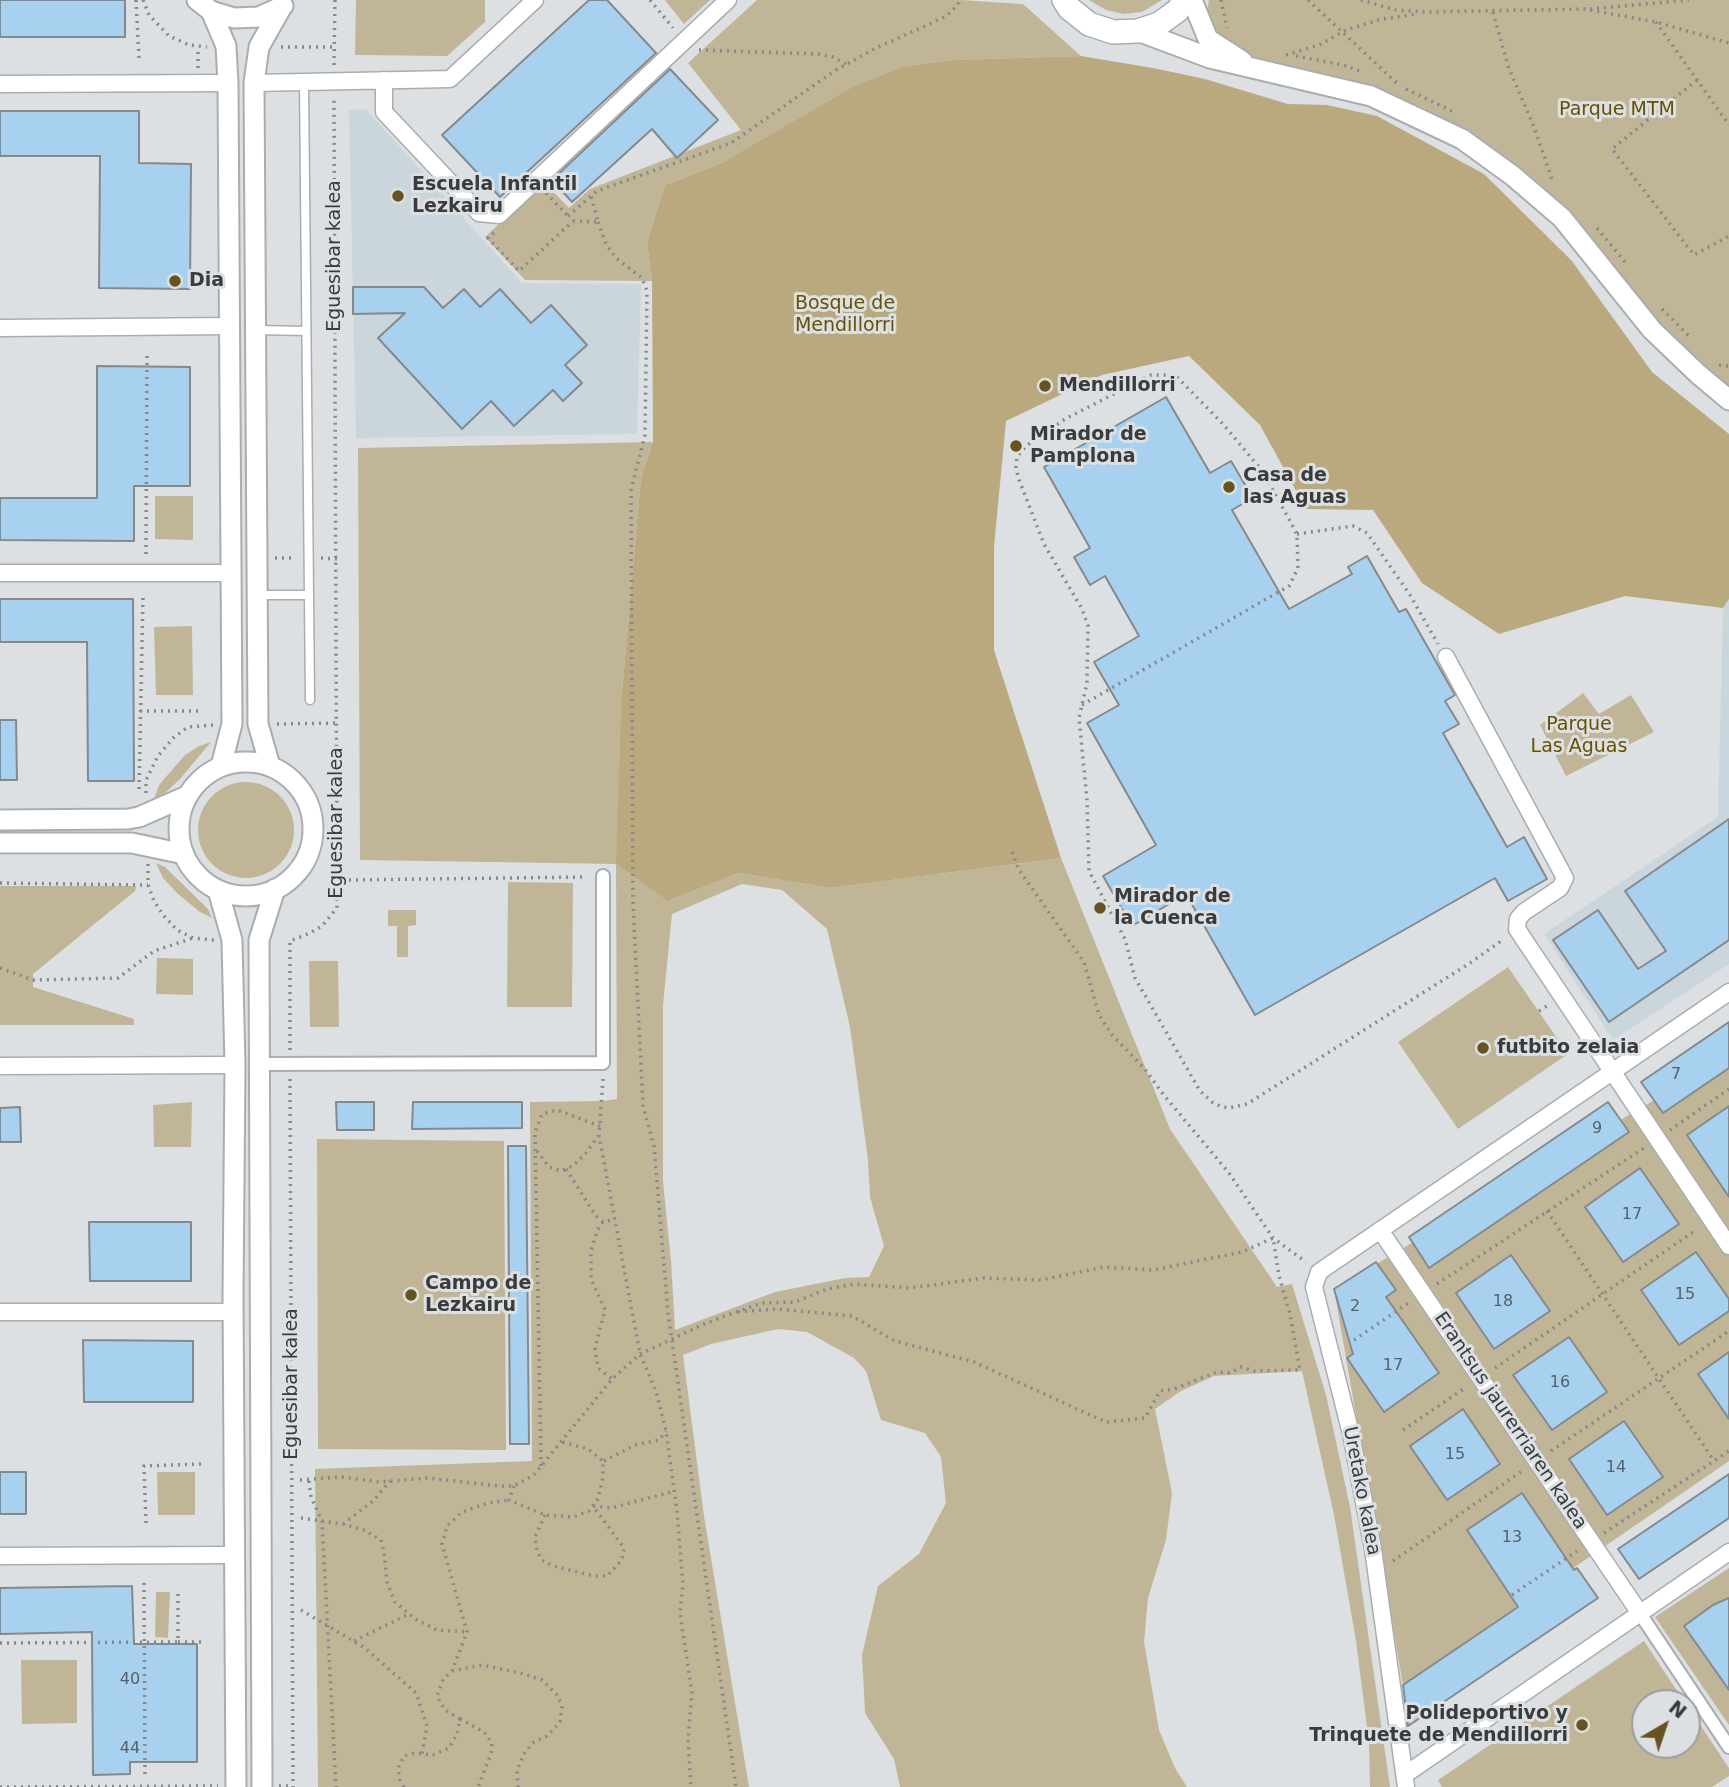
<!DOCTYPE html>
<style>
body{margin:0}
#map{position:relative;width:1729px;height:1787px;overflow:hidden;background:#dce0e3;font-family:"DejaVu Sans",sans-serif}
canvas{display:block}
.north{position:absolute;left:1631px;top:1689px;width:70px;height:70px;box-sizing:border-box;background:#dce0e3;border:2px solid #9b9ea0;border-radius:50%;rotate:39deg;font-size:19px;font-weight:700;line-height:28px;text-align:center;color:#3a3b3c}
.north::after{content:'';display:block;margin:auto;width:24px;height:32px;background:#665321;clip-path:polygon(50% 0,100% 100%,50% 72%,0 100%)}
</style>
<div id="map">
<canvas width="1729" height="1787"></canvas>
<div class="north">N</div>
</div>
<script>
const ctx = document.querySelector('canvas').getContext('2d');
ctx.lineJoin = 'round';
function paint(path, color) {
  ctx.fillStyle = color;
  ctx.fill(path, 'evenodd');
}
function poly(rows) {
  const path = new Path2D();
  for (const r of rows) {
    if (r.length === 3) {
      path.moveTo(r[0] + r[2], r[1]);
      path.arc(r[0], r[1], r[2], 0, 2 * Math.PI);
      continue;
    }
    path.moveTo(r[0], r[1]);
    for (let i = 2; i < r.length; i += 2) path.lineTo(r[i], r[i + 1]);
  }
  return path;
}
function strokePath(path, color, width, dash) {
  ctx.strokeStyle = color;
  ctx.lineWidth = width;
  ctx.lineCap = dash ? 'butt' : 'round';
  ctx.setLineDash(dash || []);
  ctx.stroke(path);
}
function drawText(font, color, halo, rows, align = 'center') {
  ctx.font = font + ' "DejaVu Sans",sans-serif';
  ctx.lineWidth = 6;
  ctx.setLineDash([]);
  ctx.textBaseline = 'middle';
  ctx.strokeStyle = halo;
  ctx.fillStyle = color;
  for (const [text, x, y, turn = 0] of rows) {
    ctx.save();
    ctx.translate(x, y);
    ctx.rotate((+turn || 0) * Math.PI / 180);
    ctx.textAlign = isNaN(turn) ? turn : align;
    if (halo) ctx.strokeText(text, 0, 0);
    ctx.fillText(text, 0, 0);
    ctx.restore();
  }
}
paint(poly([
 [366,109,522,283,641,284,637,434,356,438,349,110],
 [1729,599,1729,964,1613,1040,1544,934,1718,817,1723,608]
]), '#cad5dc');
paint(poly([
 [356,0,485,0,485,22,447,56,355,55],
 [665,0,710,0,684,24],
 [757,0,960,0,1023,4,1081,56,953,60,906,66,722,163,665,185,647,242,652,281,525,280,485,237,544,182,569,208,590,189,741,130,688,63],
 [1089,0,1162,0,1142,12,1124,14,1106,10],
 [1209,0,1729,0,1729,388,1708,372,1662,328,1576,221,1502,155,1422,107,1362,84,1252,57,1220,38,1207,10],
 [653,442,641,477,622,692,668,901,739,873,830,888,1061,858,1170,1129,1277,1287,1292,1284,1326,1395,1350,1507,1390,1787,1370,1787,1369,1743,1356,1641,1334,1515,1302,1371,1214,1376,1181,1391,1155,1409,1172,1493,1166,1540,1148,1598,1144,1642,1159,1730,1175,1768,1187,1787,900,1787,894,1759,865,1713,862,1655,878,1586,919,1554,946,1503,941,1457,925,1433,881,1420,866,1371,854,1358,807,1332,778,1329,711,1344,683,1355,704,1516,749,1787,318,1787,315,1469,532,1461,530,1102,603,1101,617,1099,616,864,360,860,358,448],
 [742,884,782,890,827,929,850,1027,868,1160,870,1197,884,1246,869,1277,845,1278,775,1292,675,1330,671,1261,663,1181,663,1005,672,914],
 [155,496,193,496,193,540,155,539],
 [192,626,193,695,156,695,154,627],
 [1583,693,1599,714,1631,695,1654,732,1566,776,1540,725],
 [211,742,180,779,165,793,154,799,159,785,185,755,199,746],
 [246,830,48],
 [156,863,165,867,208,909,212,918,200,912,178,894,163,878],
 [508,882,573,883,572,1007,507,1007],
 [0,886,136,886,135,891,33,974,33,987,134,1019,134,1025,0,1025],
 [388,910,416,910,416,925,408,926,408,957,397,957,397,926,388,926],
 [157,958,193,959,193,995,156,994],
 [309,961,338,961,339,1027,310,1027],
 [1508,967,1568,1054,1458,1129,1398,1042],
 [1729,1056,1729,1461,1403,1685,1334,1289],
 [192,1102,191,1147,154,1147,153,1105],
 [317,1139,504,1141,506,1450,318,1449],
 [157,1472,195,1472,195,1515,158,1515],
 [1729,1568,1729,1725,1655,1617],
 [156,1592,170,1592,168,1638,155,1637],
 [1644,1641,1685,1703,1645,1703,1645,1745,1687,1745,1687,1705,1729,1768,1729,1776,1712,1787,1442,1787,1438,1780],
 [21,1660,77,1660,77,1723,22,1724]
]), '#c1b597');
paint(poly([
 [1081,56,1153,68,1205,79,1288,104,1327,105,1377,116,1484,174,1572,261,1652,372,1729,434,1729,599,1723,608,1625,596,1499,634,1422,583,1373,510,1306,509,1260,425,1189,356,1102,375,1006,421,994,547,994,650,1061,858,830,888,739,873,668,901,616,863,622,692,641,477,653,442,652,281,647,242,665,185,722,163,853,87,906,66,953,60]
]), '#baa97f');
const building = poly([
 [0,0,125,0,125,37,0,37,0,0],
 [589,0,607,0,656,53,500,197,442,135,589,0],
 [670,69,718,120,677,158,652,129,572,202,552,180,670,69],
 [0,111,139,111,139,163,191,164,190,289,99,288,100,156,0,156,0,111],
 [353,287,424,287,443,308,464,289,480,307,500,289,531,323,551,305,587,345,565,365,582,383,563,401,553,390,514,426,491,401,462,429,378,338,405,313,353,314,353,287],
 [97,366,190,367,190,486,134,486,134,541,0,540,0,498,97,498,97,366],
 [1166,397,1210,473,1231,461,1253,498,1232,510,1289,609,1352,574,1348,567,1367,556,1399,612,1406,609,1455,695,1445,701,1459,724,1443,733,1507,847,1524,837,1547,879,1508,901,1495,878,1255,1015,1186,894,1132,926,1103,876,1156,845,1087,723,1119,705,1094,662,1139,636,1105,576,1090,585,1074,557,1090,548,1044,467,1166,397],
 [0,599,133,599,134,781,88,781,87,642,0,642,0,599],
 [0,720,16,720,17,780,0,780,0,720],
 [1729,819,1729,940,1609,1022,1553,940,1598,910,1638,969,1666,951,1625,891,1729,819],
 [1729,1022,1729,1068,1663,1113,1641,1082,1729,1022],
 [336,1102,374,1102,374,1130,337,1130,336,1102],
 [413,1102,522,1102,522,1128,412,1129,413,1102],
 [1608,1102,1629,1132,1429,1268,1409,1237,1608,1102],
 [1729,1106,1729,1197,1687,1135,1729,1106],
 [20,1107,21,1142,0,1142,0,1108,20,1107],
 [508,1146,526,1146,529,1444,510,1444,508,1146],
 [1640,1168,1679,1224,1623,1262,1585,1207,1640,1168],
 [89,1222,191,1222,191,1281,90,1281,89,1222],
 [1696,1252,1729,1299,1729,1311,1679,1345,1641,1290,1696,1252],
 [1511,1255,1550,1311,1494,1349,1456,1293,1511,1255],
 [1376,1262,1396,1290,1386,1297,1439,1373,1384,1412,1347,1358,1353,1354,1334,1289,1376,1262],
 [1569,1337,1607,1392,1552,1430,1513,1375,1569,1337],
 [83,1340,193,1341,193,1402,84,1402,83,1340],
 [1729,1352,1729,1419,1698,1374,1729,1352],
 [1463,1409,1500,1464,1447,1500,1410,1446,1463,1409],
 [1624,1421,1663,1477,1607,1515,1569,1459,1624,1421],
 [0,1472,26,1472,26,1514,0,1514,0,1472],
 [1729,1474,1729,1518,1639,1579,1618,1549,1729,1474],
 [1522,1493,1574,1570,1577,1568,1598,1598,1408,1726,1403,1685,1518,1607,1467,1530,1522,1493],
 [132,1586,134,1644,197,1644,197,1762,130,1762,130,1774,93,1775,92,1632,0,1634,0,1588,132,1586],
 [1729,1598,1729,1690,1684,1626,1713,1605,1729,1598]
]);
paint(building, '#a8d1ef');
strokePath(building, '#86898c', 2);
const service = poly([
 [304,82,310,700],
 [256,330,306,331],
 [257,595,309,595]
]);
const pedestrian = poly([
 [260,1064,603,1063,603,876],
 [1639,1612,1729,1747]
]);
const minor = poly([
 [384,80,384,112,479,213,499,215,728,0],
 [254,83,450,79,535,0],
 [0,84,228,83],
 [0,328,230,326],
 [0,573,232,573],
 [1446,657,1565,878,1560,888,1524,912,1518,919,1517,929,1729,1246],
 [0,1066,235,1065],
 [1380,1230,1639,1612],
 [0,1312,233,1312],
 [0,1556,235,1555],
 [1406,1774,1729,1552],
 [1406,1787,1373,1549,1351,1434,1314,1287,1319,1272,1729,992]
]);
const tertiary = poly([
 [197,0,211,11,234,18,259,17,283,6],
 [1192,0,1208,39,1242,61],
 [211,11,226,46,228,83,232,724,221,766],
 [1138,31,1210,58,1371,96,1462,139,1513,176,1562,218,1652,330,1698,374,1729,400],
 [246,829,67],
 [270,766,258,724,254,83,259,47,281,8],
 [0,820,128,819,139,817,187,796],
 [0,843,132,843,184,854],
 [218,890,232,940,235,1065,233,1296,236,1787],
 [262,1787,259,940,275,889]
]);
const secondary = poly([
 [1064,0,1069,8,1089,24,1113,32,1138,31,1159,24,1177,11,1186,0]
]);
strokePath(service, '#a9adb0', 11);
strokePath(pedestrian, '#a9adb0', 16);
strokePath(minor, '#a9adb0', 19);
strokePath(tertiary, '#a9adb0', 23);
strokePath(secondary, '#a9adb0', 26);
strokePath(poly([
 [136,0,139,58],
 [143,0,149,15,169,36,189,45,207,47],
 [650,0,673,28],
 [1221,0,1227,28],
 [1308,0,1400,86],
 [1361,0,1396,10,1425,12,1585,9,1656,22,1729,43],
 [1590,9,1689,0],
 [1493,12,1508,66,1534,127,1553,182],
 [1656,22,1729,125],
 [281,47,335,47],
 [699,50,818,54,833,57,846,64],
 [1286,55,1319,45,1346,30,1382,19,1416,14],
 [1296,56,1343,65,1363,72],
 [334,65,335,0],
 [198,68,198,47],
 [1697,80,1612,149,1694,255,1729,236],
 [1406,89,1456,113],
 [546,193,567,215],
 [568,216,597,191,731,143,836,70,876,48,945,17,957,6,960,0],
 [573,221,598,222,591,196],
 [598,222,606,244,616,258,642,278,647,291,645,435,631,490,633,903,643,1106,654,1146,668,1313,736,1787],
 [1597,228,1625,262],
 [494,233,488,238,519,271,573,221],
 [1662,309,1689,336],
 [1719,365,1729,366],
 [1297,534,1353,526,1367,533,1410,595,1438,644],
 [146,554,147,356],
 [275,558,295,558],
 [321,558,337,559],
 [1082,705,1289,586,1298,568,1297,534,1263,472,1223,424,1175,375,1151,375,1065,419,1026,446,1017,457,1016,467,1018,477,1044,544,1082,609,1088,626,1087,683,1079,718,1087,800,1089,871,1125,939,1135,978,1200,1091,1212,1102,1220,1106,1229,1108,1247,1104,1470,963,1504,939],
 [140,711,198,711],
 [277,724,338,723],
 [139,789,143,596],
 [146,793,146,780,158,756,173,738,188,727,214,725],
 [1012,852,1019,870,1084,962,1099,1015,1112,1035,1144,1068,1163,1094,1229,1173,1273,1238,1306,1262],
 [148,864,148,885,154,901,163,915,177,930,193,938,214,940],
 [349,880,587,877],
 [0,883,148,885],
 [0,968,33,980,118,978,154,951,193,938],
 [1539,1011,1547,1006],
 [290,1050,290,941,310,933,322,926,337,908,334,97],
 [290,1079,293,1787],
 [603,1079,599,1135,640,1354,656,1391,666,1431,677,1511,683,1584,680,1613,692,1693,688,1740,691,1787],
 [1670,1130,1729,1089],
 [537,1151,549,1167,561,1171,573,1166,586,1153,599,1135],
 [566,1169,596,1216,603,1222,615,1219],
 [1547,1211,1714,1461],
 [603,1222,597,1231,591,1251,591,1279,605,1310,595,1348,598,1368,612,1379],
 [1437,1284,1644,1148],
 [1354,1340,1410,1302],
 [1495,1368,1696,1230],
 [1403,1430,1465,1388],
 [1551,1451,1729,1331],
 [604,1461,635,1445,659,1440,666,1431],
 [541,1466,535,1132,542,1114,557,1110,600,1126],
 [300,1480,342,1477,381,1482,428,1478,499,1486,514,1486,534,1475,612,1379,640,1354,704,1324,736,1312,762,1303,795,1302,827,1289,854,1284,910,1288,983,1278,1041,1280,1104,1267,1153,1270,1242,1252,1273,1238,1279,1276,1290,1314,1300,1370,1254,1371,1241,1367,1230,1373,1217,1372,1174,1389,1160,1391,1145,1418,1106,1422,974,1362,895,1341,852,1316,777,1309,736,1312],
 [309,1481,311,1497,322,1521,336,1787],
 [514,1486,509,1500,545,1515,573,1517,589,1511,598,1499,603,1477,603,1461,588,1449,562,1442],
 [545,1515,535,1537,537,1551,542,1560,553,1566,594,1576,607,1576,622,1560,624,1548,593,1506,611,1508,675,1491],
 [301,1518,343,1524,364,1530,381,1540,384,1552,387,1582,395,1602,415,1619,437,1630,467,1632],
 [146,1523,144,1466,202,1464],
 [343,1524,373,1501,390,1481],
 [1604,1533,1729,1451],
 [1393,1561,1522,1471],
 [144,1583,145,1776],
 [1512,1595,1577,1551],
 [301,1610,365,1648,416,1693,427,1726,422,1754],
 [354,1641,409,1614],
 [178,1642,201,1642],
 [0,1643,178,1642,178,1591],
 [452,1671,482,1665,520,1673,542,1680,557,1695,562,1706,560,1722,547,1736,534,1742,525,1752,517,1770,518,1787],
 [460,1719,445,1710,437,1696,443,1680,452,1671,467,1632,442,1544,447,1526,462,1512,488,1503,509,1500],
 [279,1786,293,1786],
 [0,1787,218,1786],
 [404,1787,400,1780,398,1768,404,1756,415,1753,433,1755,449,1748,457,1734,460,1719,484,1732,492,1743,491,1754,478,1787]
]), '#86888a', 3.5, [2, 5]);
strokePath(service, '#fff', 8);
strokePath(pedestrian, '#fff', 12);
strokePath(minor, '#fff', 16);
strokePath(tertiary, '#fff', 19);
strokePath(secondary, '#fff', 23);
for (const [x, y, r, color] of [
 [398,196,7,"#665321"],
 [175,281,7,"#665321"],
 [1045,386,7,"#665321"],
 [1016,446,7,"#665321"],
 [1229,487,7,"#665321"],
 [1100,908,7,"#665321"],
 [1483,1048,7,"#665321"],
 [411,1295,7,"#665321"],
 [1582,1725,7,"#665321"]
]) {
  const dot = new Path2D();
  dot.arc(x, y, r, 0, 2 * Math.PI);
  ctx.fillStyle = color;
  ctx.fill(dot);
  strokePath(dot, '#dce0e3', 2.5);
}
drawText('16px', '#566069', null, [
 ["7",1676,1075],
 ["9",1597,1129],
 ["17",1632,1215],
 ["15",1685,1295],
 ["18",1503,1302],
 ["2",1355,1307],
 ["17",1393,1366],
 ["16",1560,1383],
 ["15",1455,1455],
 ["14",1616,1468],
 ["13",1512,1538],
 ["40",130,1680],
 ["44",130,1749]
]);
drawText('19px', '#685001', '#dce0e3', [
 ["Parque MTM",1617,110],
 ["Bosque de",845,304],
 ["Mendillorri",845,326],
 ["Parque",1579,725],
 ["Las Aguas",1579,747]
]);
drawText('bold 19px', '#3a3b3c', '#dce0e3', [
 ["Escuela Infantil",412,185],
 ["Lezkairu",412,207],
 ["Dia",189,281],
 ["Mendillorri",1059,386],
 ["Mirador de",1030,435],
 ["Pamplona",1030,457],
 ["Casa de",1243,476],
 ["las Aguas",1243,498],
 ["Mirador de",1114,897],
 ["la Cuenca",1114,919],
 ["futbito zelaia",1497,1048],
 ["Campo de",425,1284],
 ["Lezkairu",425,1306],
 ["Polideportivo y",1568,1714,"right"],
 ["Trinquete de Mendillorri",1568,1736,"right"]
], 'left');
drawText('19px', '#3a3b3c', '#dce0e3', [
 ["Eguesibar kalea",335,256,-90],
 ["Eguesibar kalea",337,823,-90],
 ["Eguesibar kalea",292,1384,-90],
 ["Erantsus jaurerriaren kalea",1510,1421,56],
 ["Uretako kalea",1361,1491,79]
]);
</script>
